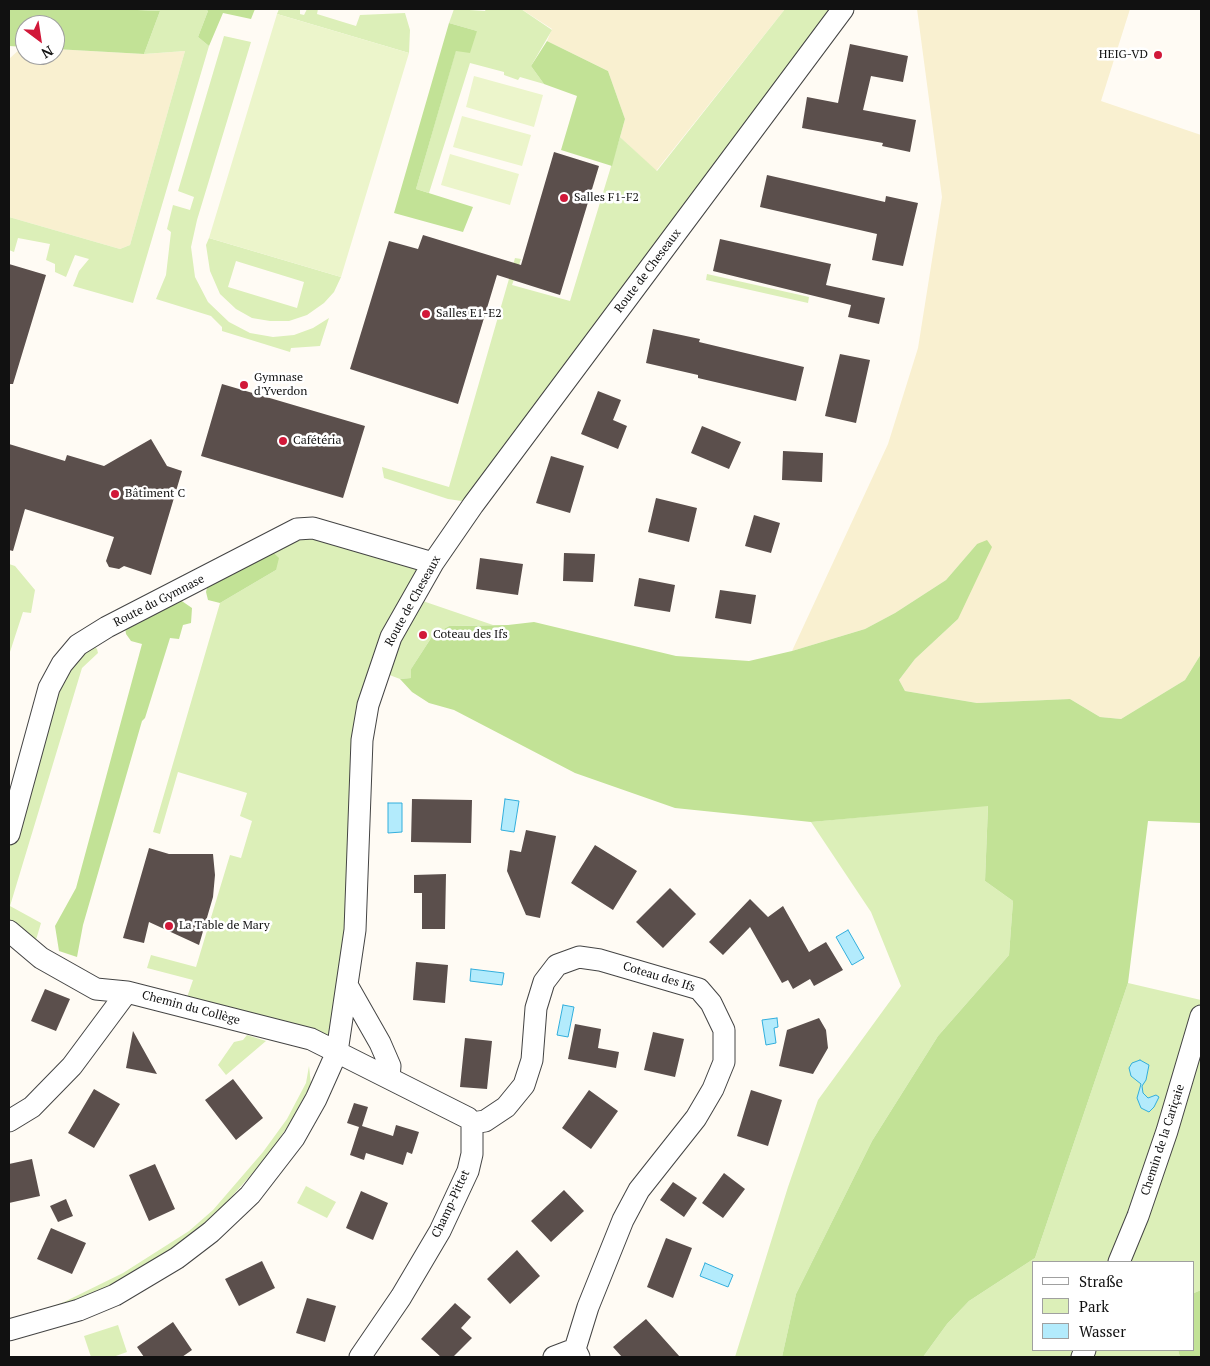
<!DOCTYPE html>
<meta charset="utf-8">
<style>
body{margin:0}
#map{position:relative;width:1210px;height:1366px;overflow:hidden;background:#fffbf4;font-family:"PT Serif",serif}
canvas{display:block}
.frame{position:absolute;inset:0;border:10px solid #111;pointer-events:none}
.legend{position:absolute;left:1032px;top:1261px;width:162px;height:90px;box-sizing:border-box;background:#fff;border:1px solid #a0a0a0;margin:0;padding:6px 9px;list-style:none;font-size:15px;color:#111}
.legend li{display:flex;align-items:center;gap:10px;height:25px}
.legend b{width:25px;border:1px solid #a0a0a0}
.north{position:absolute;left:15px;top:15px;width:50px;height:50px;box-sizing:border-box;background:#fff;border:1px solid #a0a0a0;border-radius:50%;rotate:149deg;font-size:14px;font-weight:700;line-height:20px;text-align:center;color:#111}
.north::after{content:'';display:block;margin:auto;width:18px;height:22px;background:#d11839;clip-path:polygon(50% 0,100% 100%,50% 72%,0 100%)}
</style>
<div id="map">
<canvas width="1210" height="1366"></canvas>
<div class="frame"></div>
<ul class="legend">
<li><b style="height:6px;background:#fff"></b>Straße</li>
<li><b style="height:14px;background:#dcefb8"></b>Park</li>
<li><b style="height:14px;background:#b3ebfc"></b>Wasser</li>
</ul>
<div class="north">N</div>
</div>
<script>
const ctx = document.querySelector('canvas').getContext('2d');
ctx.lineJoin = 'round';
function paint(path, color) {
  ctx.fillStyle = color;
  ctx.fill(path, 'evenodd');
}
function poly(rows) {
  const path = new Path2D();
  for (const r of rows) {
    path.moveTo(r[0], r[1]);
    for (let i = 2; i < r.length; i += 2) path.lineTo(r[i], r[i + 1]);
  }
  return path;
}
function strokePath(path, color, width, dash) {
  ctx.strokeStyle = color;
  ctx.lineWidth = width;
  ctx.lineCap = dash ? 'butt' : 'round';
  ctx.setLineDash(dash || []);
  ctx.stroke(path);
}
function drawText(font, color, halo, rows, align = 'center') {
  ctx.font = font + ' "PT Serif",serif';
  ctx.lineWidth = 5;
  ctx.setLineDash([]);
  ctx.textBaseline = 'middle';
  ctx.strokeStyle = halo;
  ctx.fillStyle = color;
  for (const [text, x, y, turn = 0] of rows) {
    ctx.save();
    ctx.translate(x, y);
    ctx.rotate((+turn || 0) * Math.PI / 180);
    ctx.textAlign = isNaN(turn) ? turn : align;
    if (halo) ctx.strokeText(text, 0, 0);
    ctx.fillText(text, 0, 0);
    ctx.restore();
  }
}
paint(poly([
 [521,9,785,9,656,171,620,137,625,119,608,71,547,41,552,29],
 [917,9,1130,9,1101,101,1201,135,1201,654,1185,680,1121,719,1100,717,1070,699,977,703,905,691,899,680,915,659,958,619,977,544,946,580,895,613,865,629,792,651,888,444,918,348,942,197],
 [22,47,25,47,25,55,55,55,55,49,144,54,185,51,130,245,120,249,9,217,9,59]
]), '#f9f0d0');
paint(poly([
 [115,9,205,9,208,11,198,37,209,46,133,303,73,286,79,271,89,259,75,255,66,277,55,272,55,264,46,260,50,244,18,238,14,252,9,250,9,217,120,249,130,245,185,51,144,54,160,11],
 [279,9,300,9,300,14,304,15,307,9,318,9,317,14,356,26,360,15,405,13,410,30,409,53,277,14],
 [454,9,485,11,486,9,521,9,552,30,531,66,544,84,520,77,518,80,504,75,504,72,470,63,429,193,416,189,456,50,477,31,449,23],
 [785,9,843,9,468,502,448,499,384,478,382,467,449,487,515,258,521,259,512,285,570,301,620,137,657,171],
 [224,36,251,42,197,220,191,247,195,277,208,302,229,322,250,333,273,337,294,335,313,328,329,318,320,346,291,348,290,352,222,331,222,327,211,316,156,299,166,275,171,232,167,229,173,205,190,210,194,197,178,191],
 [209,238,341,277,334,292,324,303,307,315,289,321,270,321,252,318,236,309,220,294,210,271,206,245],
 [236,261,304,282,297,308,228,287],
 [707,274,809,297,808,303,706,280],
 [297,529,433,563,414,598,493,625,449,626,433,635,411,669,411,678,400,679,379,671,337,1052,184,1006,193,980,147,968,151,955,196,967,230,855,241,858,252,821,240,816,247,793,178,772,160,834,153,832,220,603,276,570,266,546],
 [9,564,15,566,35,590,31,613,23,612,9,655],
 [88,639,97,649,98,653,82,668,10,906,41,923,33,950,9,931,9,803,49,688],
 [988,805,985,881,1013,901,1009,955,938,1036,872,1141,796,1294,782,1357,735,1357,788,1187,818,1100,901,986,871,912,811,822],
 [1128,983,1201,1000,1201,1290,1194,1293,1194,1262,1034,1262,1034,1350,1178,1350,1180,1357,923,1357,947,1324,969,1301,1035,1258],
 [247,1035,266,1041,226,1075,218,1065,234,1042,243,1040],
 [309,1066,311,1084,291,1121,268,1156,217,1213,193,1235,157,1260,106,1288,65,1305,22,1317,64,1302,123,1273,189,1231,213,1210,263,1152,287,1119,306,1083],
 [306,1186,336,1202,327,1218,297,1203],
 [118,1325,127,1352,113,1357,91,1357,84,1336]
]), '#dcefb8');
paint(poly([
 [9,9,115,9,160,11,144,54,55,49,55,25,25,25,25,47,9,46],
 [205,9,255,9,251,19,223,13,209,46,198,37,208,11],
 [449,23,477,31,470,53,456,51,416,189,473,207,463,232,394,213],
 [547,41,608,71,625,119,612,166,561,150,577,96,544,84,531,66],
 [987,540,992,547,958,619,915,659,899,680,905,691,977,703,1070,699,1100,717,1121,719,1185,680,1201,654,1201,823,1148,821,1128,983,1035,1258,969,1301,947,1324,923,1357,782,1357,796,1294,872,1141,938,1036,1009,955,1013,901,985,881,988,806,811,822,675,808,575,773,454,710,429,703,412,692,400,679,411,678,411,669,433,635,449,626,508,625,534,622,676,656,749,661,792,651,865,629,895,613,946,580,977,544],
 [266,546,279,558,276,570,220,603,208,600,206,592,210,575],
 [173,595,192,608,191,623,183,625,179,639,170,638,145,718,142,721,83,925,77,957,59,951,55,926,76,888,142,644,131,641,126,634,124,619],
 [1201,1290,1201,1357,1180,1357,1178,1350,1194,1350,1194,1293]
]), '#c2e296');
paint(poly([
 [277,14,409,53,341,277,209,238],
 [474,76,543,95,534,127,466,107],
 [462,116,531,135,522,166,453,147],
 [450,154,519,174,510,205,441,185]
]), '#ecf5cb');
const water = poly([
 [505,799,519,801,514,832,501,830,505,799],
 [388,803,402,803,402,832,388,833,388,803],
 [848,930,864,958,852,965,836,937,848,930],
 [471,969,504,973,502,985,470,981,471,969],
 [563,1005,574,1007,568,1037,557,1035,563,1005],
 [777,1018,778,1027,774,1028,776,1043,766,1045,762,1020,777,1018],
 [1140,1060,1149,1065,1146,1080,1142,1086,1143,1093,1148,1098,1156,1095,1159,1097,1154,1107,1149,1112,1141,1108,1137,1098,1141,1084,1131,1076,1129,1068,1132,1063,1140,1060],
 [705,1263,733,1275,728,1287,700,1276,705,1263]
]);
paint(water, '#b3ebfc');
strokePath(water, '#32aedc', 1);
paint(poly([
 [850,44,908,56,903,82,871,76,863,110,916,120,910,152,882,146,883,143,802,128,807,97,838,103],
 [554,152,599,166,560,295,497,275,458,404,350,369,389,241,418,249,423,235,521,265],
 [767,175,885,202,886,196,918,203,903,266,872,260,877,234,760,207],
 [720,239,831,264,826,285,885,298,879,324,848,317,851,305,713,271],
 [9,264,46,275,13,384,9,384],
 [653,329,700,339,699,342,804,367,796,401,698,378,698,375,646,363],
 [840,354,870,360,856,423,825,416],
 [222,384,365,426,343,498,201,456],
 [598,391,621,400,613,420,627,426,618,449,581,434],
 [702,426,741,442,729,469,691,453],
 [151,439,167,466,182,471,151,575,124,566,119,569,109,567,106,561,114,537,25,509,13,551,9,550,9,444,65,461,67,455,104,466],
 [783,451,823,453,822,482,782,480],
 [551,456,584,466,570,513,536,503],
 [656,498,697,508,689,542,648,532],
 [754,515,780,523,771,553,745,546],
 [564,553,595,554,593,582,563,581],
 [480,558,523,564,518,595,476,589],
 [639,578,675,585,670,612,634,606],
 [720,590,756,595,751,624,715,618],
 [412,799,472,800,471,843,411,842],
 [526,830,556,836,540,918,526,915,507,871,510,850,521,852],
 [595,845,637,871,613,910,571,883],
 [149,848,169,854,213,854,215,875,213,897,199,945,149,922,144,943,123,938],
 [446,874,445,929,422,929,422,893,414,893,414,875],
 [670,888,696,914,663,948,636,922],
 [750,899,768,917,783,906,809,952,826,942,843,970,814,986,810,979,793,989,788,980,782,983,750,927,723,955,709,942],
 [416,962,448,965,445,1003,413,1000],
 [45,989,70,999,56,1031,31,1021],
 [819,1018,826,1030,828,1048,813,1074,779,1066,787,1030],
 [575,1024,601,1029,598,1048,619,1052,616,1068,568,1059],
 [133,1031,157,1074,126,1068],
 [653,1032,684,1039,675,1077,644,1070],
 [465,1038,492,1041,487,1089,460,1087],
 [233,1079,263,1118,236,1140,205,1100],
 [94,1089,120,1104,94,1148,68,1133],
 [589,1090,618,1111,591,1149,562,1128],
 [751,1090,782,1100,768,1146,737,1136],
 [354,1103,368,1107,362,1126,393,1136,396,1125,419,1132,412,1154,407,1152,403,1165,366,1153,364,1160,350,1155,359,1127,347,1123],
 [32,1159,40,1196,9,1203,9,1164],
 [155,1164,175,1209,149,1221,129,1175],
 [724,1173,745,1189,723,1218,702,1203],
 [673,1182,697,1198,684,1217,660,1200],
 [564,1190,584,1211,551,1242,531,1221],
 [361,1191,388,1203,373,1240,346,1228],
 [66,1199,73,1216,58,1222,50,1206],
 [51,1228,86,1243,72,1274,37,1259],
 [666,1238,692,1248,673,1298,647,1287],
 [517,1250,540,1276,510,1304,487,1279],
 [262,1261,275,1288,239,1306,225,1279],
 [307,1298,336,1306,325,1342,296,1333],
 [455,1303,471,1317,461,1328,472,1338,453,1357,441,1357,421,1339],
 [646,1319,680,1357,622,1357,613,1347],
 [173,1322,192,1350,182,1357,144,1357,137,1347]
]), '#5b4f4c');
const minor = poly([
 [9,834,49,688,62,664,78,645,107,627,297,529,313,528,433,563],
 [9,931,41,958,96,989,127,992,311,1039,468,1118,472,1123,472,1154,468,1171,440,1231,401,1297,360,1357],
 [347,985,380,1043,390,1066,389,1078],
 [9,1121,32,1107,72,1066,127,992],
 [472,1123,485,1121,506,1107,524,1085,532,1060,536,1008,544,982,557,965,579,957,600,960,699,989,711,1003,724,1030,724,1062,713,1089,696,1118,639,1190,623,1220,588,1307,575,1349,579,1357],
 [1119,1262,1138,1216,1167,1131,1201,1016],
 [9,1330,79,1310,115,1295,177,1258,211,1232,250,1195,294,1138,316,1099,337,1052,355,930,362,740,368,705,391,637,433,563,473,505,843,9],
 [554,1357,575,1349],
 [1082,1357,1085,1350]
]);
strokePath(minor, '#444', 23);
strokePath(minor, '#fff', 21);
for (const [x, y, r, color] of [
 [1158,55,5,"#d11839"],
 [564,198,5,"#d11839"],
 [426,314,5,"#d11839"],
 [244,385,5,"#d11839"],
 [283,441,5,"#d11839"],
 [115,494,5,"#d11839"],
 [423,635,5,"#d11839"],
 [169,926,5,"#d11839"]
]) {
  const dot = new Path2D();
  dot.arc(x, y, r, 0, 2 * Math.PI);
  ctx.fillStyle = color;
  ctx.fill(dot);
  strokePath(dot, '#fff', 2);
}
drawText('12px', '#111', '#fff', [
 ["HEIG-VD",1148,55,"right"],
 ["Salles F1-F2",574,198],
 ["Salles E1-E2",436,314],
 ["Gymnase",254,378],
 ["d'Yverdon",254,392],
 ["Cafétéria",293,441],
 ["Bâtiment C",125,494],
 ["Coteau des Ifs",433,635],
 ["La Table de Mary",179,926]
], 'left');
drawText('12px', '#111', '#fff', [
 ["Route de Cheseaux",648,271,-53],
 ["Route du Gymnase",159,601,-27],
 ["Route de Cheseaux",413,601,-61],
 ["Coteau des Ifs",659,977,17],
 ["Chemin du Collège",191,1008,15],
 ["Chemin de la Cariçaie",1163,1140,-72],
 ["Champ-Pittet",451,1204,-65]
]);
</script>
